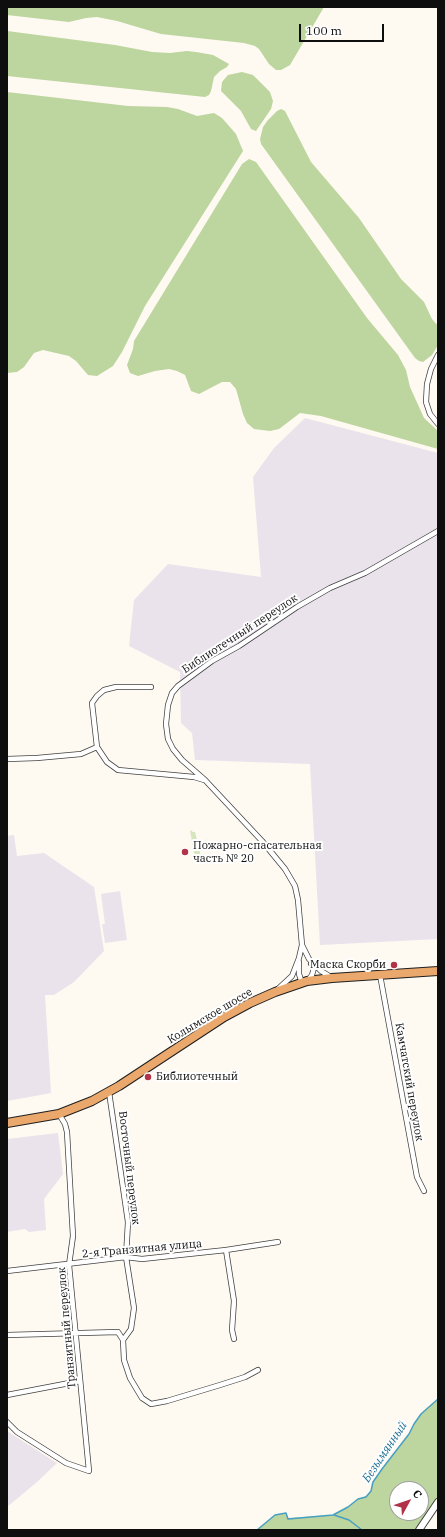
<!DOCTYPE html>
<meta charset="utf-8">
<style>
body{margin:0}
#map{position:relative;width:445px;height:1537px;overflow:hidden;background:#fef9f1;font-family:"IBM Plex Serif",serif}
canvas{display:block}
.frame{position:absolute;inset:0;border:8px solid #0e0e0e;pointer-events:none}
.north{position:absolute;left:389px;top:1481px;width:40px;height:40px;box-sizing:border-box;background:#fff;border:1px solid #9f9f9f;border-radius:50%;rotate:50deg;font-size:11px;font-weight:700;line-height:16px;text-align:center;color:#0e0e0e}
.north::after{content:'';display:block;margin:auto;width:14px;height:18px;background:#b23248;clip-path:polygon(50% 0,100% 100%,50% 72%,0 100%)}
.scale{position:absolute;left:299px;top:24px;width:85px;height:18px;box-sizing:border-box;border:2px solid #0e0e0e;border-top:0;padding-left:5px;font-size:12px;line-height:14px;white-space:nowrap;color:#0e0e0e;-webkit-text-stroke:3px #fff;paint-order:stroke}
</style>
<div id="map">
<canvas width="445" height="1537"></canvas>
<div class="frame"></div>
<div class="north">С</div>
<div class="scale">100 m</div>
</div>
<script>
const ctx = document.querySelector('canvas').getContext('2d');
ctx.lineJoin = 'round';
function paint(path, color) {
  ctx.fillStyle = color;
  ctx.fill(path, 'evenodd');
}
function poly(rows) {
  const path = new Path2D();
  for (const r of rows) {
    path.moveTo(r[0], r[1]);
    for (let i = 2; i < r.length; i += 2) path.lineTo(r[i], r[i + 1]);
  }
  return path;
}
function strokePath(path, color, width, dash) {
  ctx.strokeStyle = color;
  ctx.lineWidth = width;
  ctx.lineCap = dash ? 'butt' : 'round';
  ctx.setLineDash(dash || []);
  ctx.stroke(path);
}
function drawText(font, color, halo, rows, align = 'center') {
  ctx.font = font + ' "IBM Plex Serif",serif';
  ctx.lineWidth = 4;
  ctx.setLineDash([]);
  ctx.textBaseline = 'middle';
  ctx.strokeStyle = halo;
  ctx.fillStyle = color;
  for (const [text, x, y, turn = 0] of rows) {
    ctx.save();
    ctx.translate(x, y);
    ctx.rotate((+turn || 0) * Math.PI / 180);
    ctx.textAlign = isNaN(turn) ? turn : align;
    if (halo) ctx.strokeText(text, 0, 0);
    ctx.fillText(text, 0, 0);
    ctx.restore();
  }
}
paint(poly([
 [305,418,438,453,438,939,320,945,310,764,195,760,192,733,181,723,180,672,129,646,134,600,168,564,261,577,253,477,274,448],
 [14,835,17,856,44,853,94,887,104,951,74,982,54,995,45,995,51,1093,7,1101,7,836],
 [120,891,127,940,105,943,102,924,105,924,101,894],
 [58,1133,63,1174,44,1199,46,1230,29,1232,25,1229,7,1232,7,1139],
 [7,1431,57,1463,37,1482,7,1507]
]), '#eae3ec');
paint(poly([
 [190,830,193,832,195,832,202,861,194,853]
]), '#d7e5bd');
paint(poly([
 [7,7,324,7,290,65,281,70,276,70,269,64,259,49,255,46,244,43,161,34,117,21,97,17,86,18,69,22,7,15],
 [7,31,115,45,152,52,170,53,187,51,196,52,213,55,229,64,227,67,220,71,214,77,211,91,209,95,205,97,7,76],
 [242,72,253,75,270,92,273,101,271,109,256,131,251,129,241,111,221,91,222,82,228,75],
 [7,92,128,106,167,107,178,109,197,116,214,113,222,118,236,134,243,151,145,306,122,352,113,366,97,376,88,375,76,361,69,356,43,350,34,353,24,367,17,372,7,373],
 [281,109,285,111,311,162,359,218,401,279,424,302,432,319,438,326,438,345,432,355,423,362,419,361,415,358,261,144,260,139,263,127,268,120,277,111],
 [249,159,256,162,367,318,398,355,406,370,410,387,424,418,438,431,438,449,321,416,300,413,279,429,270,431,254,429,247,423,243,414,236,389,230,382,222,382,199,394,191,391,185,375,177,371,169,369,155,371,138,376,130,373,127,365,133,349,134,341,242,164],
 [438,1399,438,1502,419,1530,257,1530,275,1515,286,1513,288,1518,333,1515,348,1507,358,1499,366,1496,371,1491,373,1482,382,1469,409,1434,414,1424,421,1414],
 [397,1489,421,1489,421,1513,397,1513]
]), '#bdd59e');
strokePath(poly([
 [334,1515,349,1520,362,1530],
 [257,1530,275,1515,286,1513,288,1519,333,1515,348,1507,358,1499,366,1497,371,1491,373,1482,382,1469,409,1434,414,1424,421,1414,438,1399]
]), '#479fc1', 1.5);
const minor = poly([
 [438,355,431,369,427,384,426,402,430,414,438,424],
 [151,687,116,687,104,690,97,696,92,703,97,747,107,762,118,770,194,777,204,780],
 [7,759,37,758,81,754,97,747],
 [302,945,309,959,321,971,331,977],
 [299,962,299,974,302,983],
 [380,975,417,1177,424,1191],
 [308,980,312,975,314,968,311,964],
 [278,989,292,976,299,958,302,945,298,900,295,886,285,869,262,841,205,780,182,760,173,749,168,739,166,724,168,705,172,693,178,686,212,661,239,646,297,607,330,588,365,573,438,531],
 [109,1092,128,1222,126,1257,134,1308,131,1329,123,1340],
 [226,1250,234,1301,232,1330,234,1339],
 [7,1271,126,1257,142,1259,226,1250,278,1242],
 [7,1335,118,1332,123,1340,124,1360,130,1378,142,1398,151,1404,167,1401,220,1385,245,1377,258,1370],
 [7,1395,80,1381],
 [7,1422,17,1432,66,1463,89,1471,69,1265,73,1236,67,1132,65,1124,59,1114]
]);
const tertiary = poly([
 [419,1530,438,1502]
]);
const trunk = poly([
 [7,1123,59,1114,92,1101,119,1086,224,1017,250,1003,275,992,307,981,332,978,438,971]
]);
strokePath(minor, '#414141', 6);
strokePath(tertiary, '#414141', 8);
strokePath(trunk, '#1f1f1f', 10);
strokePath(minor, '#fff', 4.5);
strokePath(tertiary, '#fff', 6);
strokePath(trunk, '#eaa86c', 8);
for (const [x, y, r, color] of [
 [185,852,4,"#b23248"],
 [394,965,4,"#b23248"],
 [148,1077,4,"#b23248"]
]) {
  const dot = new Path2D();
  dot.arc(x, y, r, 0, 2 * Math.PI);
  ctx.fillStyle = color;
  ctx.fill(dot);
  strokePath(dot, '#fff', 1.5);
}
drawText('11px', '#0e0e0e', '#fff', [
 ["Библиотечный переулок",240,634,-33],
 ["Колымское шоссе",210,1016,-31],
 ["Камчатский переулок",409,1082,80],
 ["Восточный переулок",129,1168,83],
 ["2-я Транзитная улица",142,1249,-5],
 ["Транзитный переулок",67,1328,-95]
]);
drawText('11px', '#0e0e0e', '#fff', [
 ["Пожарно-спасательная",193,846],
 ["часть № 20",193,859],
 ["Маска Скорби",386,965,"right"],
 ["Библиотечный",156,1077]
], 'left');
drawText('italic 12px', '#227195', '#fff', [
 ["Безымянный",385,1452,-56]
]);
</script>
